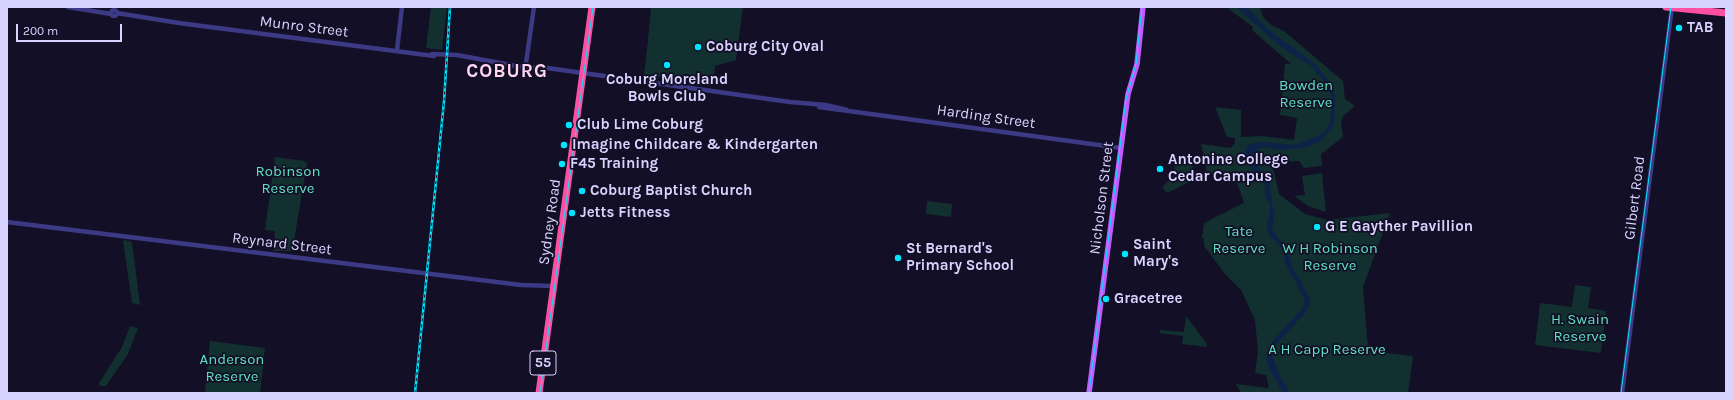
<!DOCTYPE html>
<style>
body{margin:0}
#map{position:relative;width:1733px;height:400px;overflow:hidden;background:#130f26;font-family:Karla,sans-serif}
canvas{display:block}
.frame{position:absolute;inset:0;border:8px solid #d9d4ff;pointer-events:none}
.scale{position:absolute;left:16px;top:24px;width:106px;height:18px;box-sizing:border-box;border:2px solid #d9d4ff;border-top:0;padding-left:5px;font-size:12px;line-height:14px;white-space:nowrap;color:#d9d4ff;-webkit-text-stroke:3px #130f26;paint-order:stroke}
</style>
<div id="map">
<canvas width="1733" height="400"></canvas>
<div class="frame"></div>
<div class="scale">200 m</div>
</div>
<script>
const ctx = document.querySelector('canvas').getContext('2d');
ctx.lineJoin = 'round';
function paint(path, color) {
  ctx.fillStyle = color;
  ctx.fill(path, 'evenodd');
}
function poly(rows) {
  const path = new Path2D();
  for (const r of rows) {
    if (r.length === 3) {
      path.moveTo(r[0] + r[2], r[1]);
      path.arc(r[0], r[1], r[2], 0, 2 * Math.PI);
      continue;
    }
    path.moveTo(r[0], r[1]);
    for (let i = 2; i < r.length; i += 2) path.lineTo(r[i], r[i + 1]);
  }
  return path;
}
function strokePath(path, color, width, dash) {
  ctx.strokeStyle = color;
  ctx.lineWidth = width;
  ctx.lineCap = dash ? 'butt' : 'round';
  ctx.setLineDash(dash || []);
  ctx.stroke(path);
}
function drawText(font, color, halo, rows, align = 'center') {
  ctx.font = font + ' Karla,sans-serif';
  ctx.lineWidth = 3.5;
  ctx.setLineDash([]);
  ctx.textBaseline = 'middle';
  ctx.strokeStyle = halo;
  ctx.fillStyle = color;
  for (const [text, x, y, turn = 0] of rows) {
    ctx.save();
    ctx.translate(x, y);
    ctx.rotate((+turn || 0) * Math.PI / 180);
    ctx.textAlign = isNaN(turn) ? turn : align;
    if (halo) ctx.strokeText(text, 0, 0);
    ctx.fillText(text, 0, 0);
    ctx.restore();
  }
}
paint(poly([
 [431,7,447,7,442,50,426,48],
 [651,7,743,7,736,60,715,66,713,85,644,75,648,40,651,42,648,40],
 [1226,7,1260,7,1263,17,1271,25,1284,31,1343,81,1345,99,1355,106,1344,115,1341,121,1343,137,1321,154,1322,166,1304,168,1299,161,1272,162,1279,194,1305,214,1327,220,1390,213,1363,287,1367,337,1369,351,1413,356,1408,393,1241,393,1236,384,1269,388,1266,375,1255,373,1258,351,1255,320,1241,290,1225,274,1204,246,1204,239,1202,238,1204,223,1244,203,1235,177,1207,173,1201,144,1231,148,1235,143,1235,138,1227,137,1215,107,1241,110,1241,137,1263,136,1294,140,1297,118,1280,115,1285,64,1291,64,1252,30,1253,27],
 [275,157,304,161,307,164,295,235,294,251,274,251,275,231,265,230],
 [1175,162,1192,164,1195,179,1167,193,1162,187,1174,175],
 [1322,173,1326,212,1308,206,1294,196,1305,195,1302,176],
 [927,201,952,204,951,217,926,214],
 [125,240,132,242,140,305,132,303,123,241],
 [1575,285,1591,287,1588,308,1606,311,1601,353,1535,345,1540,303,1572,307],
 [1186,316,1207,344,1207,347,1182,344,1183,336,1160,333,1160,330,1184,332],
 [130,326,138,328,128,354,106,386,100,386,99,383,122,347],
 [210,341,265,348,260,393,205,393]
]), '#12302f');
paint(poly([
 [1236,7,1246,7,1274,34,1315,64,1328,80,1335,96,1334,126,1319,142,1304,148,1282,150,1263,147,1257,150,1253,159,1246,159,1246,147,1250,144,1261,142,1295,145,1318,136,1326,130,1330,123,1332,97,1326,84,1311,66,1280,46],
 [1246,161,1255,161,1263,174,1269,179,1272,205,1275,212,1272,229,1286,248,1293,268,1310,299,1309,305,1305,313,1276,344,1272,356,1281,378,1290,393,1283,393,1269,368,1266,358,1275,338,1302,309,1305,300,1285,262,1282,248,1269,235,1267,224,1270,214,1270,204,1266,198,1264,181,1260,175,1253,171]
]), '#0c2248');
strokePath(poly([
 [68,7,111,14],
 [114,13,3],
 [117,13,179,23,434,56],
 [397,50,402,7],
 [432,54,457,55,527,68,540,67,790,102,826,105,847,110],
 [526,63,534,7],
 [819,107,1121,148],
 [7,222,521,285,554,286],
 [1622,393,1672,7]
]), '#3d3a85', 4.5);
strokePath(poly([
 [1089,393,1128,94,1137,64,1143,7]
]), '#c25bff', 5.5);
strokePath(poly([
 [1666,7,1726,13],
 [539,393,592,7]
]), '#ff4fa3', 7);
strokePath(poly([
 [540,393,593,7],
 [1089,393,1126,99,1136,64,1142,7],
 [1621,393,1671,7]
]), '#00e5ff', 1);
const rail = poly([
 [415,393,444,101,450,7]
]);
strokePath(rail, '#00e5ff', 2.5);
strokePath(rail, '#130f26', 1, [3]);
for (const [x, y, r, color] of [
 [1679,28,4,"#00e5ff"],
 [698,47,4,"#00e5ff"],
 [667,65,4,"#00e5ff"],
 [569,125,4,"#00e5ff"],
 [564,145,4,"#00e5ff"],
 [562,164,4,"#00e5ff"],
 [1160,169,4,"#00e5ff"],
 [582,191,4,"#00e5ff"],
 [572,213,4,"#00e5ff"],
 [1317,227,4,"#00e5ff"],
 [1125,254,4,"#00e5ff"],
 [898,258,4,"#00e5ff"],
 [1106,299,4,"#00e5ff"]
]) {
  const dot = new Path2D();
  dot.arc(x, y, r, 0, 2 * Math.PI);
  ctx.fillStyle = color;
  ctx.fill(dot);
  strokePath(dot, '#130f26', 1.5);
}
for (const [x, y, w] of [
 [543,363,26]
]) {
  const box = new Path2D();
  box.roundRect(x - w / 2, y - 12, w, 24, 3);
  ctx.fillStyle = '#130f26';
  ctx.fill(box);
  strokePath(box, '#d9d4ff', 1);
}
drawText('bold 14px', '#d9d4ff', null, [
 ["55",543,363]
]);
drawText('15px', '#d9d4ff', '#130f26', [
 ["Munro Street",304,27,7],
 ["Harding Street",986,117,8],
 ["Nicholson Street",1102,198,-83],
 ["Gilbert Road",1635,198,-83],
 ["Sydney Road",550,222,-82],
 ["Reynard Street",282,244,7]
]);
drawText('bold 15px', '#d9d4ff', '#130f26', [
 ["TAB",1687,28],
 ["Coburg City Oval",706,47],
 ["Coburg Moreland",667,80,"center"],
 ["Bowls Club",667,97,"center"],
 ["Club Lime Coburg",577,125],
 ["Imagine Childcare & Kindergarten",572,145],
 ["Antonine College",1168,160],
 ["Cedar Campus",1168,177],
 ["F45 Training",570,164],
 ["Coburg Baptist Church",590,191],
 ["Jetts Fitness",580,213],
 ["G E Gayther Pavillion",1325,227],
 ["Saint",1133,245],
 ["Mary's",1133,262],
 ["St Bernard's",906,249],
 ["Primary School",906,266],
 ["Gracetree",1114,299]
], 'left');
drawText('15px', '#5fe0c0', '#130f26', [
 ["Bowden",1306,86],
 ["Reserve",1306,103],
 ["Robinson",288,172],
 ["Reserve",288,189],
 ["Tate",1239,232],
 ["Reserve",1239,249],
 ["W H Robinson",1330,249],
 ["Reserve",1330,266],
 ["H. Swain",1580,320],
 ["Reserve",1580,337],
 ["A H Capp Reserve",1327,350],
 ["Anderson",232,360],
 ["Reserve",232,377]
]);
ctx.letterSpacing = '1px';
drawText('bold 19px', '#ffd6f0', '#130f26', [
 ["COBURG",507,72]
]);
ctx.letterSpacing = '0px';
</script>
